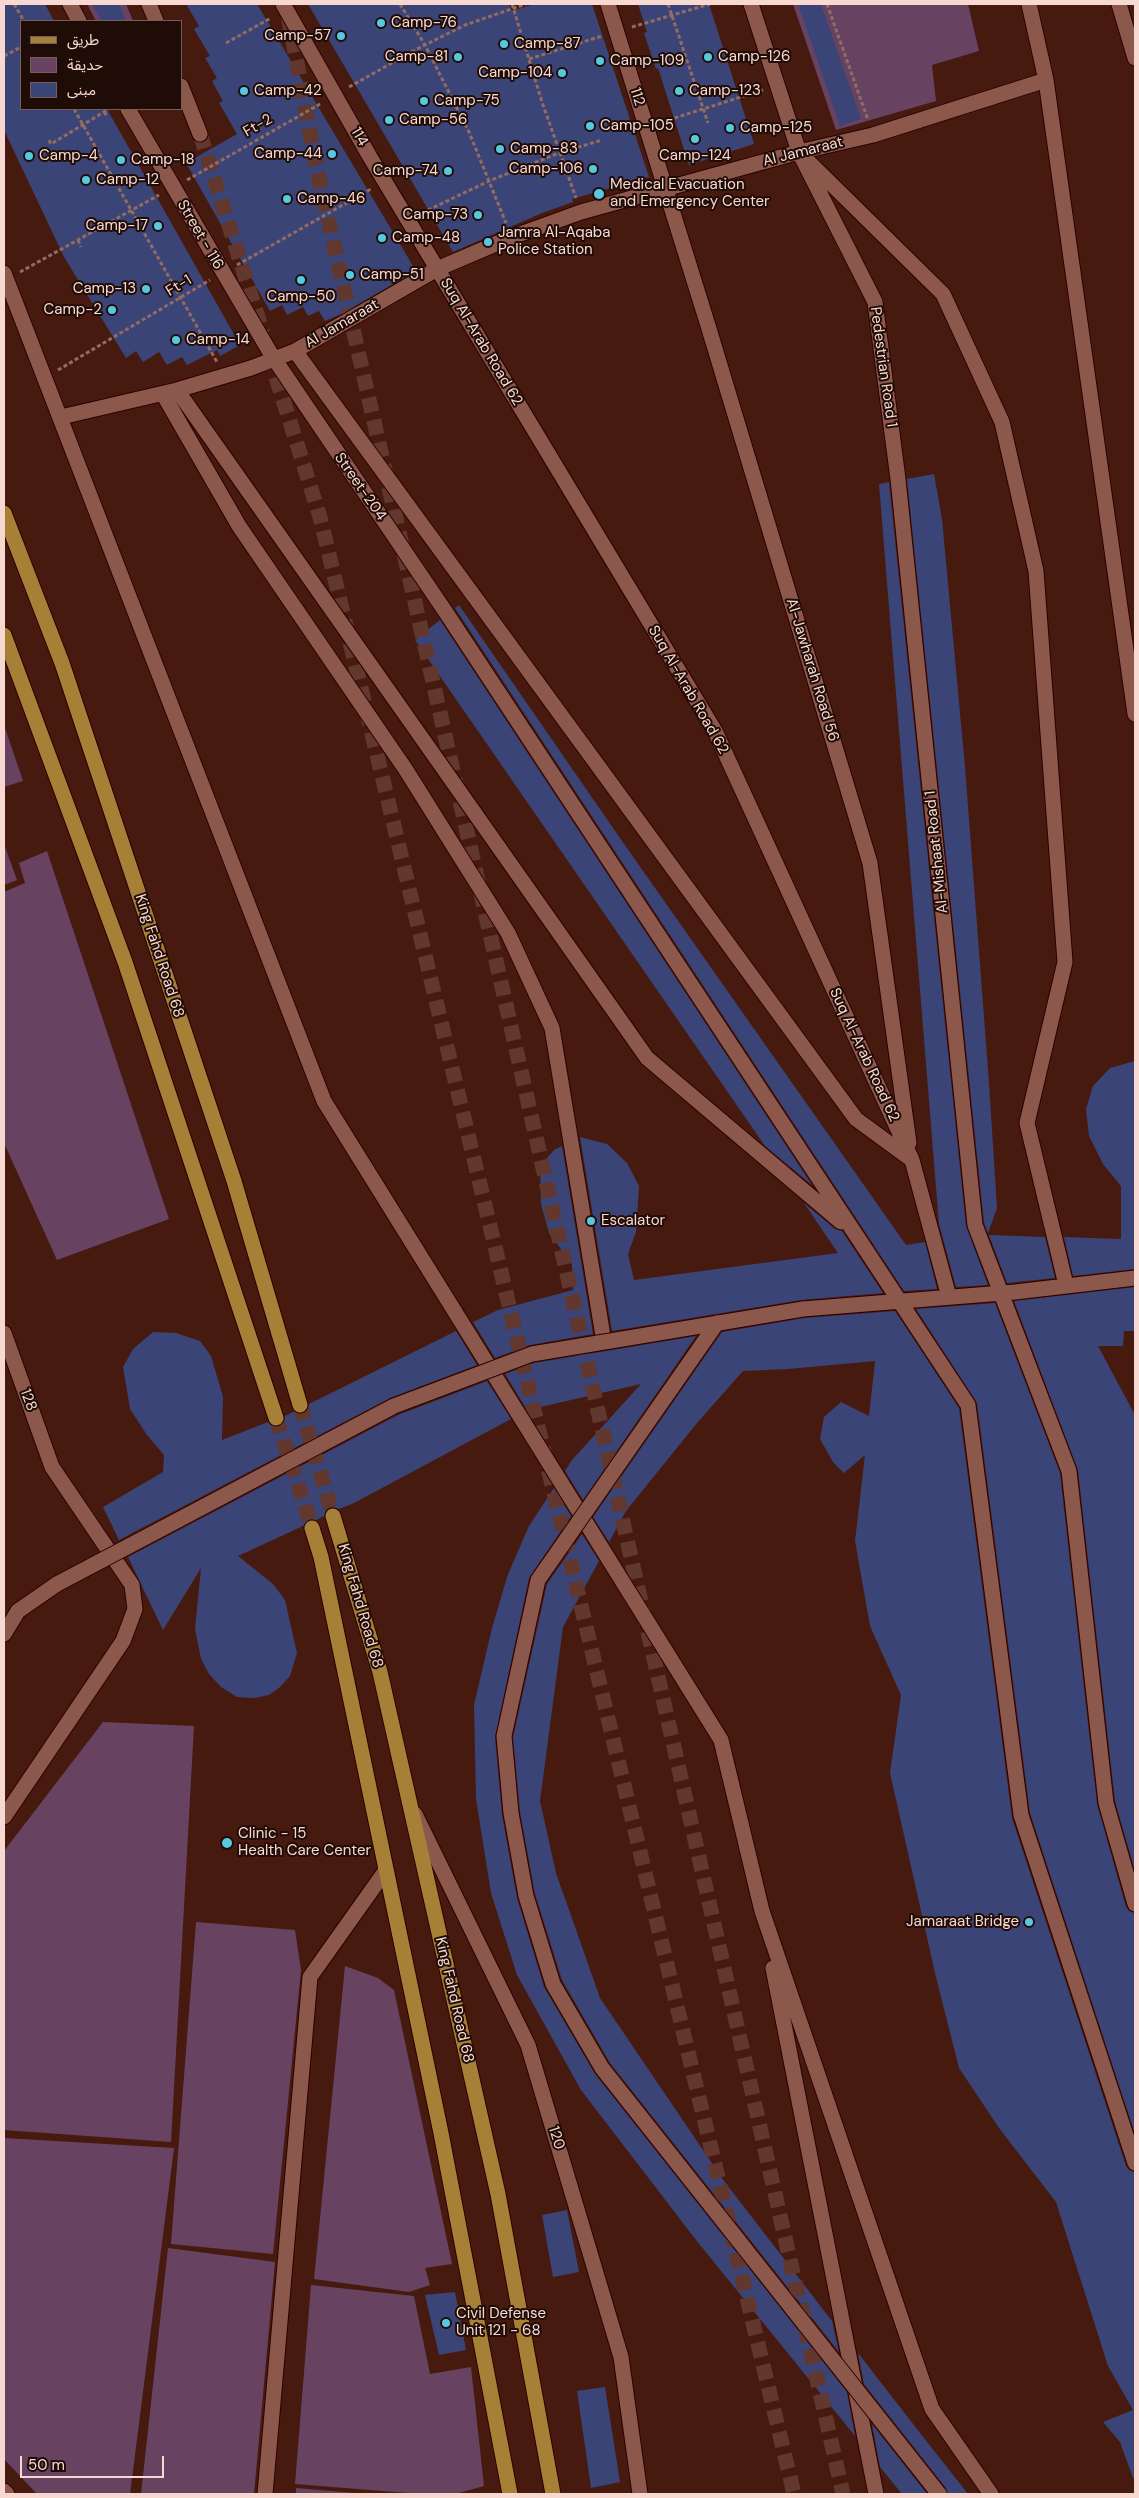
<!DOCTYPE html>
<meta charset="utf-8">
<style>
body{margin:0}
#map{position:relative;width:1139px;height:2498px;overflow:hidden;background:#471a10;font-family:"DM Sans","Noto Sans Arabic",sans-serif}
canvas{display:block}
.frame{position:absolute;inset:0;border:5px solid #f8d9d2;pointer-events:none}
.legend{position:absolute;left:20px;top:20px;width:162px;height:90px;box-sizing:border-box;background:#200c07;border:1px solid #765e58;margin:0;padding:6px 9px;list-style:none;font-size:15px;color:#f8d9d2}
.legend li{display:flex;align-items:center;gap:10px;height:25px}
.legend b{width:25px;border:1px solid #765e58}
.scale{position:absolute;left:20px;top:2456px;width:144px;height:22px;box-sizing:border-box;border:2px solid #f8d9d2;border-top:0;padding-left:6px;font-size:15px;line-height:18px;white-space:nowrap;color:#f8d9d2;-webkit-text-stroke:4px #200c07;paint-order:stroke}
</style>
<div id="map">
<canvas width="1139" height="2498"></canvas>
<div class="frame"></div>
<ul class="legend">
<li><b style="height:6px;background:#a68036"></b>طريق</li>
<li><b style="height:14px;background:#684361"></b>حديقة</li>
<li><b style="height:14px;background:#3b4477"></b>مبنى</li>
</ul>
<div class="scale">50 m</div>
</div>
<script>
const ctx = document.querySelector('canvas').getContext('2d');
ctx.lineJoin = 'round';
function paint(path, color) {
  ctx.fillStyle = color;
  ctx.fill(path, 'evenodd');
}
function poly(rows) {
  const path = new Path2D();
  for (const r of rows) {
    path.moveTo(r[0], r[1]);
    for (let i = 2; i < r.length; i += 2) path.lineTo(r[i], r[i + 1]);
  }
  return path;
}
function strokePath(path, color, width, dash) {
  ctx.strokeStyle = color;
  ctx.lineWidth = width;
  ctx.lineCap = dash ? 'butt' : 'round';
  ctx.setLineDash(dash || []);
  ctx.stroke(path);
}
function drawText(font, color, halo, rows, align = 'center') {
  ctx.font = font + ' "DM Sans",sans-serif';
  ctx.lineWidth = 4;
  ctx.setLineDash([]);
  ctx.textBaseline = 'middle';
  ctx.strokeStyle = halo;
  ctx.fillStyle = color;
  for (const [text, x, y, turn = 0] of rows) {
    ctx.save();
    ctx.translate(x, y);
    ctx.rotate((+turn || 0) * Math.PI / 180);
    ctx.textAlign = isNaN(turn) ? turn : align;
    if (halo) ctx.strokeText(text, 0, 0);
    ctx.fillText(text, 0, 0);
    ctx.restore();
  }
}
paint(poly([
 [87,4,126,4,133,21,96,21],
 [793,4,968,4,979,51,932,65,936,101,836,130],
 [4,725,23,781,4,787],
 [4,844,17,880,4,885],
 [47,851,169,1219,57,1260,4,1143,4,892,25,883,19,863],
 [103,1722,194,1726,171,2142,4,2130,4,1851],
 [196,1922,295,1930,301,1970,273,2254,171,2244],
 [345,1966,378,1978,394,1990,452,2264,425,2268,430,2285,409,2292,314,2279],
 [4,2138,174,2148,130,2494,37,2494,4,2459],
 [168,2248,275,2262,254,2494,141,2494],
 [311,2285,414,2296,430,2374,471,2367,484,2486,455,2494,421,2494,295,2484],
 [296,2488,367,2494,296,2494]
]), '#684361');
paint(poly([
 [4,4,45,4,54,21,21,21,21,109,107,109,240,345,220,356,217,350,187,365,182,357,167,365,159,352,143,362,136,351,126,358,64,257,4,130],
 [92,4,119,4,126,21,102,21],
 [186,4,257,4,416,271,341,314,325,321,319,311,308,316,303,307,287,315,282,305,270,311,186,163,237,134,219,103,223,101,212,81,217,78,205,58,210,56,194,29,199,26],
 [308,4,509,4,512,11,534,4,592,4,649,177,572,199,573,202,542,213,453,252],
 [638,4,709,4,754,144,689,165,658,68,656,69,644,33,647,32],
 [798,4,821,4,861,119,840,126],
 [934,474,942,519,965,767,989,1083,997,1208,988,1233,984,1223,907,479],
 [889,482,966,1226,988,1285,956,1287,939,1224,879,484],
 [459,605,622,841,906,1245,925,1242,937,1289,904,1291,455,608],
 [440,620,812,1185,765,1146,415,640],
 [1135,1061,1135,1269,1073,1276,1064,1237,1121,1239,1121,1186,1103,1164,1089,1136,1086,1109,1093,1086,1110,1068],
 [580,1137,607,1144,627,1163,639,1186,636,1232,628,1254,634,1280,838,1253,804,1203,835,1229,842,1231,883,1293,801,1300,612,1331],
 [562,1146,593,1334,530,1345,495,1358,473,1322,498,1310,573,1290,572,1264,549,1233,541,1204,540,1166,554,1150],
 [989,1235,1045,1237,1055,1278,1007,1283],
 [1135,1287,1135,1331,1124,1331,1123,1346,1098,1346,1135,1415,1135,1871,1115,1801,1078,1470,1014,1301],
 [995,1303,1060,1473,1097,1804,1126,1907,1129,1911,1135,1913,1135,2134,1030,1813,977,1403,916,1309],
 [895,1311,959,1408,1012,1818,1126,2166,1129,2170,1135,2172,1135,2478,1133,2478,1120,2442,1103,2422,1133,2410,1108,2366,1056,2202,999,2128,959,2068,935,1973,890,1773,901,1695,870,1626,855,1541,865,1455,844,1473,833,1462,820,1439,824,1417,841,1402,869,1416,875,1361,788,1369,743,1371,697,1423,626,1511,609,1542,593,1517,722,1332,804,1318],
 [456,1331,477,1365,390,1398,119,1540,103,1507,163,1472,164,1455,147,1435,130,1409,123,1367,133,1349,153,1332,176,1333,200,1341,211,1356,223,1397,222,1440,268,1422,274,1427,279,1427,283,1424,285,1416,293,1412,303,1414,307,1411,309,1404],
 [696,1336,583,1500,565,1471,572,1460,641,1384,527,1410,505,1374,534,1363],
 [487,1381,511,1419,354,1503,339,1509,330,1507,326,1510,324,1516,316,1520,309,1519,303,1526,238,1556,273,1584,285,1600,297,1653,290,1676,280,1687,269,1695,254,1698,237,1697,221,1687,209,1674,201,1659,195,1629,201,1568,163,1630,128,1557,398,1415],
 [554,1488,571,1516,529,1578,495,1737,502,1815,517,1898,544,1987,595,2074,847,2392,855,2436,696,2240,581,2090,517,1975,491,1893,476,1799,474,1705,492,1628,508,1574,529,1526],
 [582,1534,599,1561,563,1627,540,1801,556,1873,600,1998,724,2181,832,2321,839,2352,610,2063,562,1980,535,1894,520,1812,513,1737,547,1584],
 [567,2210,579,2272,553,2277,542,2215],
 [455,2292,466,2350,439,2355,425,2295],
 [858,2353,924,2438,968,2494,948,2494,946,2488,864,2384],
 [605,2387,620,2482,591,2488,577,2391],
 [872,2424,927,2494,902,2494,880,2467]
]), '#3b4477');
strokePath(poly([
 [288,15,316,165,843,2494],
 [200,134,263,333],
 [269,355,320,517,794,2494]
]), '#62372d', 15, [15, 8]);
strokePath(poly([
 [300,1405,333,1516],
 [276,1418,312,1528]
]), '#62372d', 15, [15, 8]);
const minor = poly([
 [70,4,79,21],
 [149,4,156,21],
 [283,4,370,157,715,731,912,1160],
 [608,4,710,332,870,863,909,1143],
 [751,4,799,152,875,302,898,479,975,1225,1069,1471,1106,1803,1135,1904],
 [1029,4,1046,80,1135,714],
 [1119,4,1135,58],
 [181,86,200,134],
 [128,109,271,354,447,614,968,1405,1021,1815,1135,2163],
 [809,162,943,294,1002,422,1036,571,1065,962,1027,1123,1066,1285],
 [4,273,324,1101,721,1740,762,1911,932,2409,991,2494],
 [295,351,856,1119,912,1160,949,1297],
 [177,390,647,1058,841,1222],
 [163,394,239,526,406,770,508,933,552,1028,604,1342],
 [61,417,177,390,251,368,295,351,437,269,512,237,581,212,799,152,873,135,1046,80],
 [803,1309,1015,1292,1135,1278],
 [4,1333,52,1467,132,1585,135,1609,123,1641,4,1817],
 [4,1634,18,1611,57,1584],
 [415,1814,528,2045,621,2357,640,2494],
 [773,1968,876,2494],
 [4,2491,7,2494],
 [265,2494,310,1977,386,1870]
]);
const major = poly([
 [4,513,62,663,234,1181,300,1405],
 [4,635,125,962,276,1418],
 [333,1516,380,1672,498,2194,553,2494],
 [312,1528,321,1557,441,2133,510,2494]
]);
strokePath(minor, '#2b0100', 17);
strokePath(major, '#2b0100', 17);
strokePath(poly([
 [14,4,24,21],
 [400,4,425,45,469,132,506,223],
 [512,4,542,102,576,198],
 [668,4,708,123],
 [827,4,868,120],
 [632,27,710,4],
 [226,43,271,18],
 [4,56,21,47],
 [529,59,602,36],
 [349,87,417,49,465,25,526,4],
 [74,109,217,362],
 [104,112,107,116],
 [662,122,763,90],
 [49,140,51,144,109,109],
 [187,180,320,104],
 [422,213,489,181,559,153,602,140],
 [78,240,81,247],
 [237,265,371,189],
 [20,272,159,195],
 [58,370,210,280]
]), '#926b62', 3, [4, 2.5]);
strokePath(minor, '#8c584c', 15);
strokePath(major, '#a68036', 15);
const minorBridge = poly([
 [717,1323,538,1580,504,1736,511,1813,526,1896,553,1984,602,2068,939,2494],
 [57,1584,394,1406,532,1354,803,1309]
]);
strokePath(minorBridge, '#2b0100', 17, []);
strokePath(minorBridge, '#8c584c', 15);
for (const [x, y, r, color] of [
 [381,23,5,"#56c9e1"],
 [341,36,5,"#56c9e1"],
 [504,44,5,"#56c9e1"],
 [458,57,5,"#56c9e1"],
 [708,57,5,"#56c9e1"],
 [600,61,5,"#56c9e1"],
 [562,73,5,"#56c9e1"],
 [244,91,5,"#56c9e1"],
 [679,91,5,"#56c9e1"],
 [424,101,5,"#56c9e1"],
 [389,120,5,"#56c9e1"],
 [590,126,5,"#56c9e1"],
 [730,128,5,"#56c9e1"],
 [695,139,5,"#56c9e1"],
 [500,149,5,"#56c9e1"],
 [332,154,5,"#56c9e1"],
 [29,156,5,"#56c9e1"],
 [121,160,5,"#56c9e1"],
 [593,169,5,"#56c9e1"],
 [448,171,5,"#56c9e1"],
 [86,180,5,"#56c9e1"],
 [599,194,6,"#56c9e1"],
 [287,199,5,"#56c9e1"],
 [478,215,5,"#56c9e1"],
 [158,226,5,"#56c9e1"],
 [382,238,5,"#56c9e1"],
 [488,242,5,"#56c9e1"],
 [350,275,5,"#56c9e1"],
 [301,280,5,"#56c9e1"],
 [146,289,5,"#56c9e1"],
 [112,310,5,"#56c9e1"],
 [176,340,5,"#56c9e1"],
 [591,1221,5,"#56c9e1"],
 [227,1843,6,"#56c9e1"],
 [1029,1922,5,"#56c9e1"],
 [446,2323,5,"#56c9e1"]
]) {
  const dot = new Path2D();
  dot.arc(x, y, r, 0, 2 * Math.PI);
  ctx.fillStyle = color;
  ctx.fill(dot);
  strokePath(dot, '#200c07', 2);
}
drawText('15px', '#f8d9d2', '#200c07', [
 ["Camp-76",391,23],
 ["Camp-57",331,36,"right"],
 ["Camp-87",514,44],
 ["Camp-81",448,57,"right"],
 ["Camp-126",718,57],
 ["Camp-109",610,61],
 ["Camp-104",552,73,"right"],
 ["Camp-42",254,91],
 ["Camp-123",689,91],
 ["Camp-75",434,101],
 ["Camp-56",399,120],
 ["Camp-105",600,126],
 ["Camp-125",740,128],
 ["Camp-83",510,149],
 ["Camp-44",322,154,"right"],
 ["Camp-4",39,156],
 ["Camp-124",695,156,"center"],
 ["Camp-18",131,160],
 ["Camp-106",583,169,"right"],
 ["Camp-74",438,171,"right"],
 ["Camp-12",96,180],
 ["Medical Evacuation",610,185],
 ["and Emergency Center",610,202],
 ["Camp-46",297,199],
 ["Camp-73",468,215,"right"],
 ["Camp-17",148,226,"right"],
 ["Jamra Al-Aqaba",498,233],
 ["Police Station",498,250],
 ["Camp-48",392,238],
 ["Camp-51",360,275],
 ["Camp-13",136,289,"right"],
 ["Camp-50",301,297,"center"],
 ["Camp-2",102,310,"right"],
 ["Camp-14",186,340],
 ["Escalator",601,1221],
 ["Clinic - 15",238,1834],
 ["Health Care Center",238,1851],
 ["Jamaraat Bridge",1019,1922,"right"],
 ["Civil Defense",456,2314],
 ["Unit 121 - 68",456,2331]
], 'left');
drawText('15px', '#f8d9d2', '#200c07', [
 ["112",637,97,73],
 ["Ft-2",258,126,-30],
 ["114",359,137,59],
 ["Al Jamaraat",803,152,-14],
 ["Street - 116",200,235,60],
 ["Ft-1",179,286,-31],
 ["Al Jamaraat",342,324,-30],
 ["Suq Al-Arab Road 62",481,342,59],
 ["Pedestrian Road 1",883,367,82],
 ["Street-204",360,487,55],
 ["Al-Jawharah Road 56",812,670,73],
 ["Suq Al-Arab Road 62",688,690,60],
 ["Al-Mishaat Road 1",937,852,-96],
 ["King Fahd Road 68",159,956,72],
 ["Suq Al-Arab Road 62",864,1055,65],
 ["128",28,1400,70],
 ["King Fahd Road 68",360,1606,74],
 ["King Fahd Road 68",454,2000,77],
 ["120",556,2138,73]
]);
</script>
